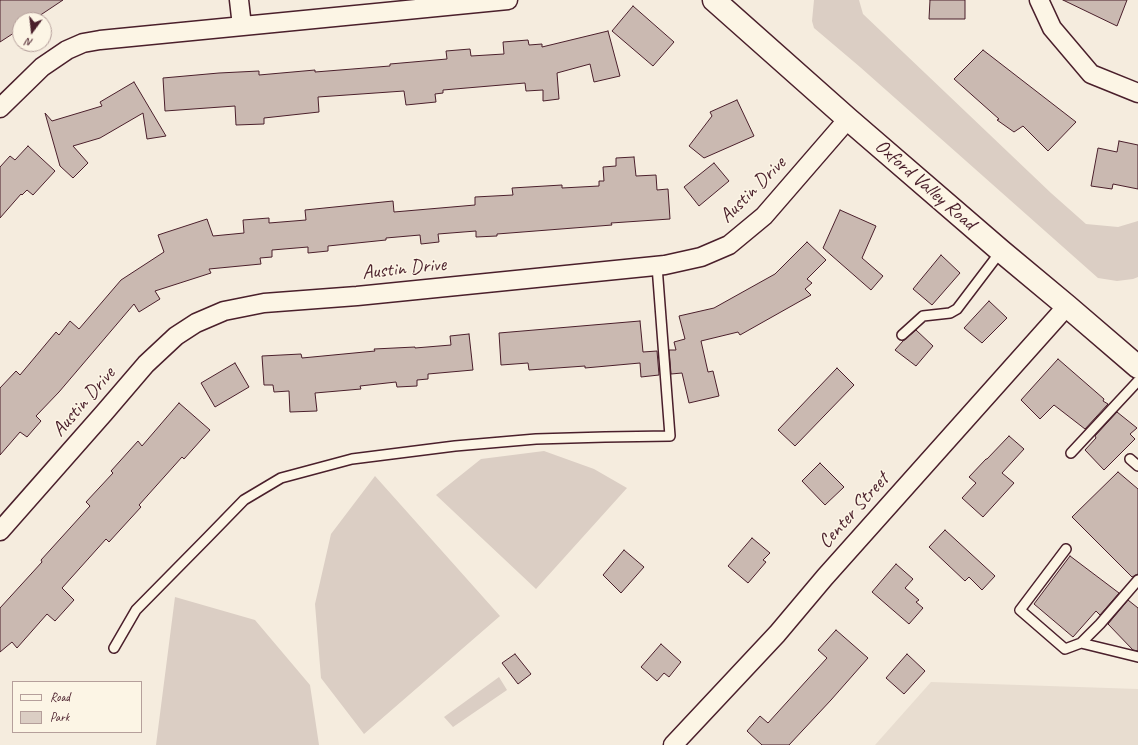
<!DOCTYPE html>
<style>
body{margin:0}
#map{position:relative;width:1138px;height:745px;overflow:hidden;background:#f5ecde;font-family:Caveat,sans-serif}
canvas{display:block}
.legend{position:absolute;left:12px;top:681px;width:130px;height:52px;box-sizing:border-box;background:#fcf5e5;border:1px solid #b59f9b;margin:0;padding:5px 7px;list-style:none;font-size:12px;color:#4a1f2b}
.legend li{display:flex;align-items:center;gap:8px;height:20px}
.legend b{width:20px;border:1px solid #b59f9b}
.north{position:absolute;left:12px;top:12px;width:40px;height:40px;box-sizing:border-box;background:#fcf5e5;border:1px solid #b59f9b;border-radius:50%;rotate:195deg;font-size:11px;font-weight:700;line-height:16px;text-align:center;color:#4a1f2b}
.north::after{content:'';display:block;margin:auto;width:14px;height:18px;background:#4a1f2b;clip-path:polygon(50% 0,100% 100%,50% 72%,0 100%)}
</style>
<div id="map">
<canvas width="1138" height="745"></canvas>
<ul class="legend">
<li><b style="height:5px;background:#fcf5e5"></b>Road</li>
<li><b style="height:11px;background:#dbcec4"></b>Park</li>
</ul>
<div class="north">N</div>
</div>
<script>
const ctx = document.querySelector('canvas').getContext('2d');
ctx.lineJoin = 'round';
function paint(path, color) {
  ctx.fillStyle = color;
  ctx.fill(path, 'evenodd');
}
function poly(rows) {
  const path = new Path2D();
  for (const r of rows) {
    path.moveTo(r[0], r[1]);
    for (let i = 2; i < r.length; i += 2) path.lineTo(r[i], r[i + 1]);
  }
  return path;
}
function strokePath(path, color, width, dash) {
  ctx.strokeStyle = color;
  ctx.lineWidth = width;
  ctx.lineCap = dash ? 'butt' : 'round';
  ctx.setLineDash(dash || []);
  ctx.stroke(path);
}
function drawText(font, color, halo, rows, align = 'center') {
  ctx.font = font + ' Caveat,sans-serif';
  ctx.lineWidth = 3;
  ctx.setLineDash([]);
  ctx.textBaseline = 'middle';
  ctx.strokeStyle = halo;
  ctx.fillStyle = color;
  for (const [text, x, y, turn = 0] of rows) {
    ctx.save();
    ctx.translate(x, y);
    ctx.rotate((+turn || 0) * Math.PI / 180);
    ctx.textAlign = isNaN(turn) ? turn : align;
    if (halo) ctx.strokeText(text, 0, 0);
    ctx.fillText(text, 0, 0);
    ctx.restore();
  }
}
paint(poly([
 [931,682,1138,689,1138,745,875,745]
]), '#e8ddd0');
paint(poly([
 [814,0,859,0,863,14,1051,193,1086,224,1118,227,1138,221,1138,277,1133,279,1117,281,1098,278,860,67,814,28,812,21],
 [544,451,594,469,627,488,536,589,436,495,481,459],
 [375,476,500,616,364,734,321,678,315,604,331,534],
 [175,597,255,620,310,685,319,745,156,745],
 [499,677,507,690,453,727,444,717]
]), '#dbcec4');
const building = poly([
 [0,0,63,0,33,20,20,20,20,29,0,42,0,0],
 [930,0,965,0,965,19,929,19,930,0],
 [1063,0,1127,0,1117,26,1063,0],
 [633,6,674,42,653,66,612,31,633,6],
 [608,31,620,76,594,82,590,64,557,73,559,99,543,101,543,90,526,91,525,83,443,90,443,93,435,94,436,102,406,105,404,91,318,97,319,112,264,118,264,124,236,125,235,106,165,111,163,78,219,73,259,71,259,75,315,70,315,72,390,66,390,64,447,59,446,51,470,49,471,56,504,54,503,42,528,40,529,45,542,44,542,47,608,31],
 [983,50,1076,122,1048,151,1023,126,1014,132,997,120,999,119,954,79,983,50],
 [134,82,166,136,147,139,143,113,100,138,73,146,88,163,73,178,60,166,45,113,52,121,102,106,100,102,134,82],
 [737,100,754,136,704,158,689,146,712,116,710,112,737,100],
 [1119,141,1138,145,1138,189,1113,184,1112,189,1091,186,1098,148,1117,152,1119,141],
 [28,146,55,171,33,195,27,190,22,195,21,194,0,218,0,167,10,156,15,160,28,146],
 [634,157,636,176,656,175,657,190,668,189,670,219,611,223,612,225,497,234,497,236,476,237,476,231,438,234,439,242,421,244,420,235,386,238,386,240,328,246,328,251,308,253,308,247,272,250,272,257,260,258,261,264,209,269,211,273,155,291,160,299,139,312,134,304,59,392,36,416,41,421,27,437,20,432,0,455,0,388,16,371,20,375,56,332,59,335,70,321,79,329,121,280,164,252,158,235,207,219,213,236,244,233,243,220,269,218,269,223,306,220,305,210,393,201,394,212,475,205,475,197,513,195,512,188,562,185,562,188,599,186,599,181,604,181,603,167,616,166,616,158,634,157],
 [714,163,729,181,699,206,684,187,714,163],
 [840,210,876,226,862,258,883,276,871,290,823,248,840,210],
 [807,242,826,260,807,279,812,283,805,289,811,295,740,335,738,332,701,341,708,372,713,371,719,396,689,403,682,373,671,374,669,350,676,350,674,342,685,339,679,316,714,308,775,274,807,242],
 [941,255,960,273,932,305,913,289,941,255],
 [989,301,1007,318,982,343,964,328,989,301],
 [640,321,643,352,657,351,659,375,641,377,640,363,585,368,585,366,529,370,528,363,501,365,499,333,640,321],
 [916,330,933,346,916,366,895,350,903,341,916,330],
 [469,334,473,370,428,374,428,379,417,380,417,386,397,387,396,382,360,386,361,389,315,393,317,411,290,412,289,391,274,392,273,385,264,385,262,356,301,354,302,358,375,351,374,349,415,347,415,348,451,345,450,336,469,334],
 [1058,359,1104,399,1103,401,1108,404,1085,429,1054,405,1040,419,1021,400,1058,359],
 [235,363,249,387,215,407,201,383,235,363],
 [837,368,854,385,795,446,778,430,837,368],
 [179,403,210,430,184,459,182,457,139,505,141,507,109,542,106,539,62,588,74,600,55,621,47,614,17,648,12,642,0,652,0,608,42,562,41,560,90,506,86,502,113,473,111,471,138,441,142,446,179,403],
 [1117,412,1137,428,1130,434,1135,439,1104,470,1085,450,1096,438,1095,436,1117,412],
 [1009,436,1024,449,1002,473,1014,483,983,517,962,498,976,483,969,477,986,459,987,459,1009,436],
 [820,463,844,487,825,505,802,481,820,463],
 [1118,472,1138,489,1138,574,1132,577,1072,517,1118,472],
 [945,530,995,576,982,590,969,577,965,581,929,547,945,530],
 [752,538,770,553,763,560,766,562,748,583,728,566,752,538],
 [624,550,644,567,621,593,603,575,624,550],
 [1070,556,1119,593,1100,615,1096,611,1073,637,1034,604,1070,556],
 [896,564,913,579,905,588,919,600,916,602,923,608,909,624,872,592,896,564],
 [1128,600,1138,608,1138,651,1133,650,1108,624,1128,600],
 [836,630,868,658,831,700,789,745,762,745,747,731,760,716,768,723,827,658,818,650,836,630],
 [661,644,681,662,669,677,664,673,657,681,641,667,661,644],
 [515,654,531,674,518,684,502,663,515,654],
 [907,654,925,671,904,694,886,678,907,654]
]);
paint(building, '#cab9b1');
strokePath(building, '#4a1f2b', 1);
const service = poly([
 [902,335,923,316,950,313,957,309,1001,251],
 [1071,453,1138,381],
 [1130,459,1138,466],
 [1066,549,1020,610,1065,649,1081,643],
 [1138,580,1100,624,1081,643,1138,657],
 [114,648,136,610,207,538,244,500,281,478,352,459,455,446,536,439,605,437,670,436,657,266]
]);
const minor = poly([
 [239,0,242,26],
 [1039,0,1052,28,1091,74,1138,93],
 [0,108,42,67,67,50,83,43,100,40,508,0],
 [0,531,104,413,146,364,176,336,196,323,224,311,264,303,357,296,665,265,701,257,729,245,764,216,848,119],
 [673,745,777,634,825,577,1067,306]
]);
const primary = poly([
 [714,0,848,119,1001,251,1067,306,1138,367]
]);
strokePath(service, '#4a1f2b', 12);
strokePath(minor, '#4a1f2b', 21);
strokePath(primary, '#4a1f2b', 25);
strokePath(service, '#fcf5e5', 9);
strokePath(minor, '#fcf5e5', 18);
strokePath(primary, '#fcf5e5', 22);
drawText('20px', '#4a1f2b', '#fcf5e5', [
 ["Oxford Valley Road",925,185,41],
 ["Austin Drive",753,190,-45],
 ["Austin Drive",404,269,-6],
 ["Austin Drive",84,402,-49],
 ["Center Street",854,511,-48]
]);
</script>
